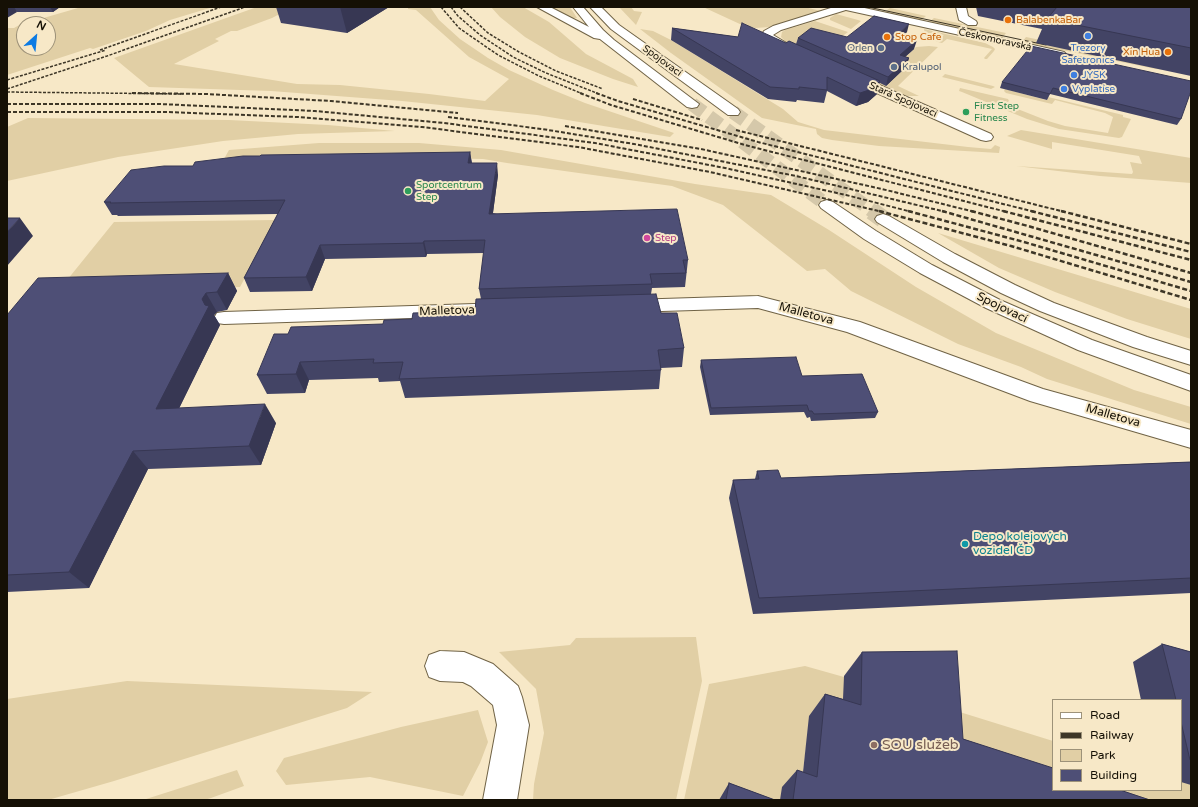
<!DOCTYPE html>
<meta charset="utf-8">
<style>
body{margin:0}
#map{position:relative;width:1198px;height:807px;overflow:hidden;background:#f7e8c7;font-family:"Varela Round",sans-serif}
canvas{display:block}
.frame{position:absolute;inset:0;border:8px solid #151005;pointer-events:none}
.legend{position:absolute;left:1052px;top:699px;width:130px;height:92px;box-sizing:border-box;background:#f7e8c7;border:1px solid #9d9279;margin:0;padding:5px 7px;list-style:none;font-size:12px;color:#151005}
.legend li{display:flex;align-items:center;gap:8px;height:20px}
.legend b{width:20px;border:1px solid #9d9279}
.north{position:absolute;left:16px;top:16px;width:40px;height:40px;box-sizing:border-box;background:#f7e8c7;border:1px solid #9d9279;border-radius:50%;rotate:27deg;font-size:11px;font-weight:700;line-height:16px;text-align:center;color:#151005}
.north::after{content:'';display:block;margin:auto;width:14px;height:18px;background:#0d7be3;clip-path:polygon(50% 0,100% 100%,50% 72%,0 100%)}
</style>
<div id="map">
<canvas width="1198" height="807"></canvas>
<div class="frame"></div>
<ul class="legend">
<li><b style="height:5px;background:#fff"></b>Road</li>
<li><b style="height:5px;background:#3d3627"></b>Railway</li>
<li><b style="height:11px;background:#e1cfa5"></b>Park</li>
<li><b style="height:11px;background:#4e4f76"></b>Building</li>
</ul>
<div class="north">N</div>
</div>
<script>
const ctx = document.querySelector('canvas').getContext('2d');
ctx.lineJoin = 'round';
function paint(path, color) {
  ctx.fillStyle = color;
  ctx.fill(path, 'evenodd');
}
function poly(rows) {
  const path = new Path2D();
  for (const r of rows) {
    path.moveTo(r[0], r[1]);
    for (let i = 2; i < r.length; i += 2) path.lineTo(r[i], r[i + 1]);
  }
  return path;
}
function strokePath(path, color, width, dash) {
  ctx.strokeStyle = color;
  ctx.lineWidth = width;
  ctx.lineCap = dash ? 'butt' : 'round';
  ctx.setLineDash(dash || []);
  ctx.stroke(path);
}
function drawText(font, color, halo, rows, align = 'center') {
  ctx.font = font + ' "Varela Round",sans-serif';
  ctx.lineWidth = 4;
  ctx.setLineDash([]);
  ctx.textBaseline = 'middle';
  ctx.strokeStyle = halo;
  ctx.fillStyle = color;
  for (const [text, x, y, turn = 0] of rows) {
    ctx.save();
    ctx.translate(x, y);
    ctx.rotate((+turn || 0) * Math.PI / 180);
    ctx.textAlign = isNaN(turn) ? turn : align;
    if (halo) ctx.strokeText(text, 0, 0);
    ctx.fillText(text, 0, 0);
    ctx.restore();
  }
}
paint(poly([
 [118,7,213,7,170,20,146,31,93,49,90,48,7,75,7,28,14,28,30,19,40,19,78,8],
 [24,24,48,24,48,48,24,48],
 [257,7,293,7,272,18,237,31,231,31,215,39,219,41,174,64,297,84,340,85,429,94,485,101,509,79,469,57,416,10,408,9,408,7,430,7,439,20,460,39,488,58,509,70,553,90,585,103,674,133,670,137,537,115,402,101,271,91,149,87,114,58],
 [491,7,523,7,549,22,586,54,633,79,638,87,613,79,560,58,525,37,500,17],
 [550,7,570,7,577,18,570,18],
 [619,7,631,7,634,11,642,12,636,25],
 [703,7,804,7,821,11,770,27,755,28,742,25],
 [890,8,926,16,921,20,884,12],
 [836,14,858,20,861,21,851,29,830,20,830,18],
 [934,18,1006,33,1002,38,929,22],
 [815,21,848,32,815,56,802,41,793,44,787,43,781,37,782,32,785,30],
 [640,29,653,31,671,40,783,109,798,122,824,130,968,147,991,149,995,145,1000,147,999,153,879,146,832,140,822,138,817,134,816,129,762,118,671,53],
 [924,29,985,43,993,47,995,49,994,51,987,59,985,59,984,58,992,49,947,39,942,43,938,42,929,38,936,40,944,35,939,34,936,35,929,33,925,34],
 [1026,37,1191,72,1156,69,1022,42],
 [929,46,938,47,898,86,919,96,905,96,867,80,903,59,916,47],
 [945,74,993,86,995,87,991,89,942,77],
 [960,88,1008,99,1009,101,1005,104,1048,121,1065,126,1108,133,1113,117,1105,113,1055,100,1052,104,1006,93,1004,91,1005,89,1046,100,1048,97,1123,115,1123,117,1131,119,1122,137,1119,138,1059,129,1027,119,962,92,959,91],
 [28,118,229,120,328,125,395,131,298,134,223,141,118,157,7,181,7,127],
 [1021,130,1191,158,1191,183,1100,176,1016,166,1132,174,1133,172,1130,162,1142,164,1139,156,1052,142,1052,149,1007,136],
 [319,143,419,143,501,150,695,184,771,195,829,230,916,287,996,333,1134,390,1191,407,1191,424,1047,379,1021,367,958,344,851,291,825,269,807,271,723,205,672,186,507,163,483,159,332,156,224,159,229,150],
 [276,220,240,287,59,290,114,222],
 [938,233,1191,309,1191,339,1127,319,1055,292,999,268],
 [696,637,702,681,676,800,533,800,534,784,544,733,536,689,499,652,570,645,576,638],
 [805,666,844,677,844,690,934,704,1053,741,1053,790,1181,790,1181,781,1191,784,1191,800,1060,800,810,716,800,794,780,800,684,800,709,684],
 [127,681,263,687,372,692,347,708,114,781,48,800,7,800,7,699],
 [478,710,488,742,480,763,463,796,370,777,286,785,276,771,284,758,401,727],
 [237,770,244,786,211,798,204,800,143,800]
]), '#e1cfa5');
strokePath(poly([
 [692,104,827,205],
 [733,112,874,212]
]), '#d5c8aa', 14, [14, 7]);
strokePath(poly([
 [872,211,883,219]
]), '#d5c8aa', 18, [18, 9]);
const minor = poly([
 [834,7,850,7,849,9,781,30,773,35,795,48,797,50,795,52,787,52,766,41,761,36,764,31,773,26,834,7],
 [956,7,966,7,968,16,976,21,977,23,976,25,968,25,959,20,956,7],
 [852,73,991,134,993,137,991,140,986,141,981,140,848,80,846,77,848,74,852,73],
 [758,296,860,322,1043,389,1191,430,1191,448,1030,401,847,332,758,308,630,312,623,310,620,306,623,302,630,300,758,296],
 [506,303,513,305,516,309,513,313,506,315,224,324,217,323,214,318,217,313,224,312,506,303],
 [440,651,464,652,493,664,518,686,522,697,529,725,517,800,483,800,497,725,493,705,471,686,463,682,440,681,429,677,425,666,429,655,440,651]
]);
const major = poly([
 [537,7,550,7,589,27,573,7,583,7,603,30,614,40,699,104,697,107,692,108,687,107,600,39,594,38,537,7],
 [590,7,601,7,619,25,738,109,740,112,738,115,728,115,611,29,590,7],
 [841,7,860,7,1060,51,1064,52,1066,54,1064,56,1060,57,846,10,841,7],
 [827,200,833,202,876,231,932,265,1000,300,1092,340,1191,375,1191,391,1078,350,986,308,920,273,864,239,821,208,819,205,821,202,827,200],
 [883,214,889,216,955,254,1015,285,1054,303,1147,337,1191,351,1191,365,1133,347,1040,311,1001,293,943,262,877,222,875,219,877,216,883,214]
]);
strokePath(minor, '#706346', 2);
strokePath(major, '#706346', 2);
paint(minor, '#fff');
paint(major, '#fff');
strokePath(poly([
 [868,7,1046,45]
]), '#3d3627', 1);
strokePath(poly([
 [441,7,459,28,498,55,539,76,583,94],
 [451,7,458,16,480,35,513,57,546,73,599,94],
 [460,7,488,33,519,52,556,71,603,89],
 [100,50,221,7],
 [7,80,106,50],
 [7,89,107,56,245,7],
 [7,92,183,94]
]), '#3d3627', 1.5, [3, 1.5]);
strokePath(poly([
 [132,93,206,94,331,101,458,113],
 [580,93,611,105,745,145,1007,212],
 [596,93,618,101,758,142,1035,212],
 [633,99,702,120],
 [7,104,160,104,315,111,444,123,595,143,725,168,846,195,912,212],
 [7,112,166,112,298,117,422,127,578,147,710,172,883,212],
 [448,117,542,129,634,144,796,176,946,212],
 [565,126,701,149,882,189,975,212],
 [736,130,1065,212]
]), '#3d3627', 2, [4, 2]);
strokePath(poly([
 [879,211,1011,246,1191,300],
 [908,211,1024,242,1191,291],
 [942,211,1191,282],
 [971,211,1028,226,1191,273],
 [1003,211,1191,260],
 [1031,211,1191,252],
 [1061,211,1191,244]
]), '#3d3627', 2.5, [5, 2.5]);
paint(poly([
 [7,7,60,7,53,12,17,12],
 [276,7,389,7,347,33,281,23],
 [976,7,1191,7,1191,76,1036,43,1042,29,978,16],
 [672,28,738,37,796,44,798,38,847,37,907,32,901,37,914,49,905,57,909,58,906,67,886,86,880,83,877,94,868,102,856,106,827,91,824,103,797,100,796,102,768,99,671,40],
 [1191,81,1181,119,1177,125,1050,94,1047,100,1000,88,1002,82],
 [470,152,472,163,498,175,493,213,688,260,685,287,652,288,651,294,661,313,684,348,682,367,661,368,659,389,405,398,400,381,379,382,378,378,309,380,305,393,267,394,257,375,288,334,383,324,475,311,481,299,479,289,484,253,427,254,426,257,325,259,312,291,250,292,244,278,278,214,118,216,117,215,112,215,104,202,193,166],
 [228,273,237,291,227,310,217,312,214,315,220,325,179,408,276,423,261,465,148,469,89,588,7,592,7,315],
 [701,360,802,376,878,412,875,418,811,421,810,417,807,418,804,412,710,415,700,367],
 [1191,462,1191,593,753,614,729,498,733,480,755,479,757,471,781,478],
 [1162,644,1191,652,1191,785,1181,782,1181,700,1141,700,1133,662],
 [862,652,963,739,1150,800,780,800,782,787,797,770,803,772,809,716,825,694,843,699,844,676],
 [729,783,775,800,719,800]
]), '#434465');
paint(poly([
 [7,7,14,7,17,12,7,18],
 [50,7,60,7,53,12],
 [340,7,389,7,347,33],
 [909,24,907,32,893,44,896,36],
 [917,40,914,49,897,64,900,55],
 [909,58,906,67,886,86,888,77],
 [880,81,877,94,868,102,856,106,860,93],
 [470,152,472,165,468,163],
 [497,163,498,175,491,227,489,214],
 [20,218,33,236,7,266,7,232],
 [424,241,427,254,426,257,423,243],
 [320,245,325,259,312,291,306,277],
 [228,273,237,291,227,310,217,292],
 [206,293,217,312,214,315,220,325,170,427,156,409,202,299],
 [300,362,309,380,305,393,296,374],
 [265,404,276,423,261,465,249,446],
 [133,451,148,469,89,588,69,572]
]), '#373753');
const building = poly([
 [1057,7,1191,7,1191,48,1047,19,1057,7],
 [874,16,909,24,896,36,917,40,900,55,909,58,888,77,798,38,811,28,847,37,874,16],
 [742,23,786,43,789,41,880,81,872,89,860,93,827,77,827,90,799,87,799,89,770,87,672,28,738,37,742,23],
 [1031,46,1191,81,1191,91,1181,119,1053,88,1050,94,1002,82,1031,46],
 [470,152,468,163,497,163,489,214,677,209,688,260,683,260,686,273,650,274,652,284,479,289,485,240,424,241,423,243,320,245,306,277,244,278,285,200,110,203,111,202,104,202,131,170,164,166,193,166,195,162,243,156,260,156,261,155,470,152],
 [7,218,20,218,7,232,7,218],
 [228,273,217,292,206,293,202,299,205,305,209,306,156,409,265,404,249,446,133,451,69,572,7,575,7,315,38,278,228,273],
 [656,294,661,313,677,313,684,348,658,350,661,370,399,379,403,362,373,363,374,359,300,362,296,374,257,375,274,334,288,334,291,327,383,324,384,320,412,319,413,313,475,311,476,299,656,294],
 [796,357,802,376,862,374,878,412,814,414,812,411,809,411,807,405,711,408,701,360,796,357],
 [1191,462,1191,578,759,598,733,480,759,479,757,471,778,470,781,478,1191,462],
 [1162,644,1191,652,1191,760,1190,760,1181,722,1181,700,1176,700,1162,644],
 [957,651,963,739,1053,768,1053,790,1120,790,1150,800,793,800,797,770,817,777,825,694,861,705,862,652,957,651],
 [729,783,775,800,726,800,729,783]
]);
paint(building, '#4e4f76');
strokePath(building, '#373753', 1);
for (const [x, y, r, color] of [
 [1008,20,4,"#e8710a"],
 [1088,36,4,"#3f7fe0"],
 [887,37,4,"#e8710a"],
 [881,48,4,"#5c6f8a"],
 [1168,52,4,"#e8710a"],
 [894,67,4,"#5c6f8a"],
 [1074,75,4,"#3f7fe0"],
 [1064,89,4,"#3f7fe0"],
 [966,112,4,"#2e9e5b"],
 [408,191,4,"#2e9e5b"],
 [647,238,4,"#d1479c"],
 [965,544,4,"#0f9aa8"],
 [874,745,4,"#8d6e63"]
]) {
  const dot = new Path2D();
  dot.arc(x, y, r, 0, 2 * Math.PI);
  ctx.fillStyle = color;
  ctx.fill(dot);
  strokePath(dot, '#f7e8c7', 1.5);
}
drawText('10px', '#c56008', '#f7e8c7', [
 ["BalabenkaBar",1016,20],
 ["Stop Cafe",895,37],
 ["Xin Hua",1160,52,"right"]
], 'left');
drawText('10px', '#151005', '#f7e8c7', [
 ["Českomoravská",995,40,12],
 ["Spojovací",662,61,36],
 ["Stará Spojovací",903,100,24]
]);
drawText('10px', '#4e5e75', '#f7e8c7', [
 ["Orlen",873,48],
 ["Kralupol",902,67,"left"]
], 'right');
drawText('10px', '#366cbe', '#f7e8c7', [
 ["Trezory",1088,48,"center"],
 ["Safetronics",1088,60,"center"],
 ["JYSK",1082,75],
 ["Vyplatíse",1072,89]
], 'left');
drawText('10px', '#27864d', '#f7e8c7', [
 ["First Step",974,106],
 ["Fitness",974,118],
 ["Sportcentrum",416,185],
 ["Step",416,197]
], 'left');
drawText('10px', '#b23c85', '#f7e8c7', [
 ["Step",655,238]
], 'left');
drawText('12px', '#151005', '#f7e8c7', [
 ["Spojovací",1002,308,26],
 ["Malletova",447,311,-2],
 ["Malletova",806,314,15],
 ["Malletova",1113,416,16]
]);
drawText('12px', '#0d838f', '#f7e8c7', [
 ["Depo kolejových",973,537],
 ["vozidel ČD",973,551]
], 'left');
drawText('14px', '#785e54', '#f7e8c7', [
 ["SOU služeb",882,745]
], 'left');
</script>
